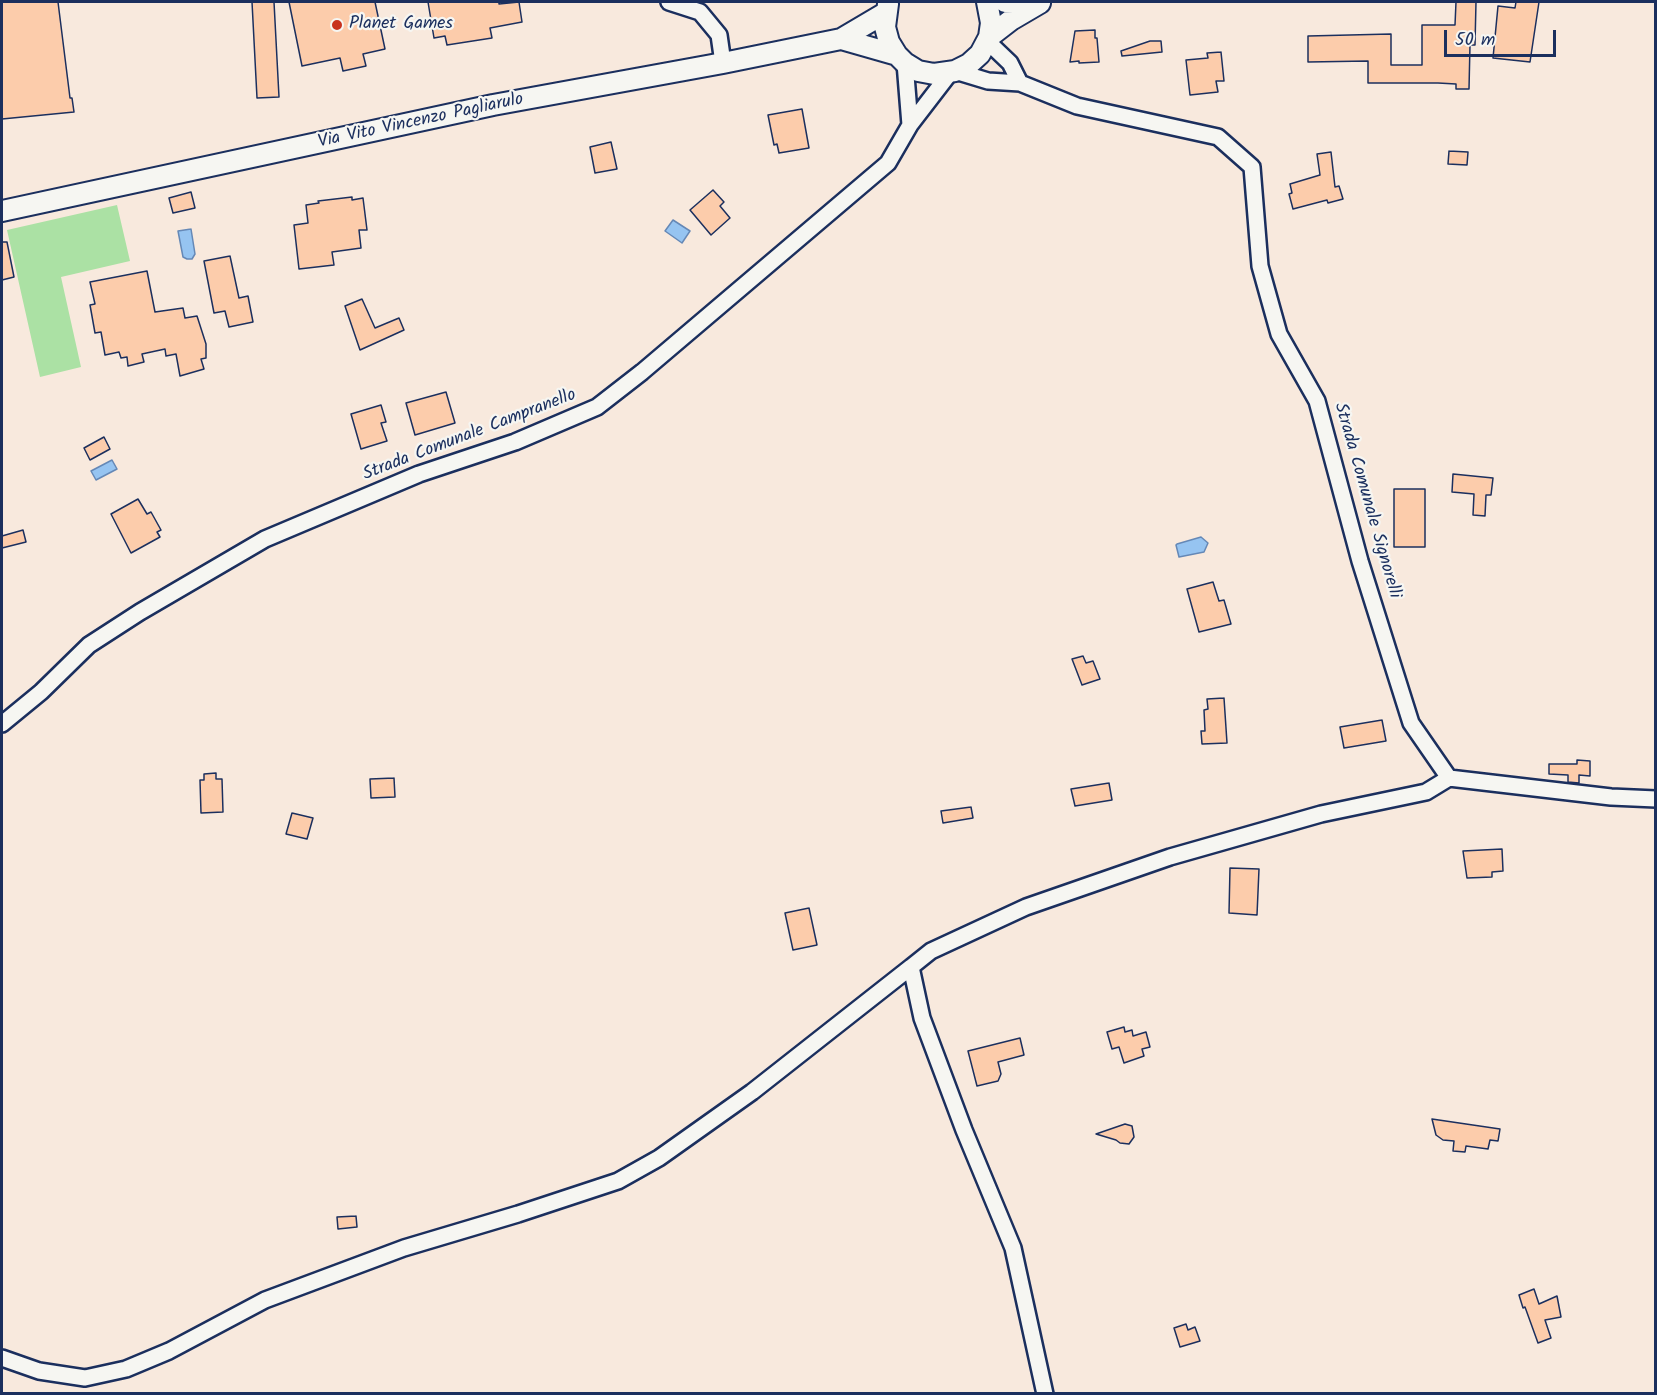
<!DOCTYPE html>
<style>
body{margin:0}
#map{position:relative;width:1657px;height:1395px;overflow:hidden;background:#f8e9dd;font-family:Kalam,sans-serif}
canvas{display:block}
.frame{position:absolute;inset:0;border:3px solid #1b2f5e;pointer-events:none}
.scale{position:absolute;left:1444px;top:30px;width:112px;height:27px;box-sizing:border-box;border:3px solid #1b2f5e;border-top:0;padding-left:8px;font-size:18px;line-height:21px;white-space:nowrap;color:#1b2f5e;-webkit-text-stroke:4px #f6f6f2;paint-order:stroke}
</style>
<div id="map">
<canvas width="1657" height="1395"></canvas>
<div class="frame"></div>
<div class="scale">50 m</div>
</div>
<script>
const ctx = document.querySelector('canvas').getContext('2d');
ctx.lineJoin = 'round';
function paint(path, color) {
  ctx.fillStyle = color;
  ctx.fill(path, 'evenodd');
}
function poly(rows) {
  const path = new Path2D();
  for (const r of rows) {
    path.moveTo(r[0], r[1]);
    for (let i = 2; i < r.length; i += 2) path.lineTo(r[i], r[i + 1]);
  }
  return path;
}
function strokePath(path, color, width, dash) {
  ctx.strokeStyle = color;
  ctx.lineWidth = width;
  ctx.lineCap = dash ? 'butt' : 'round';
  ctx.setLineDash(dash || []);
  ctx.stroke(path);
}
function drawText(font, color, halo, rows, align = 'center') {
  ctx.font = font + ' Kalam,sans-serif';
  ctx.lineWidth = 4.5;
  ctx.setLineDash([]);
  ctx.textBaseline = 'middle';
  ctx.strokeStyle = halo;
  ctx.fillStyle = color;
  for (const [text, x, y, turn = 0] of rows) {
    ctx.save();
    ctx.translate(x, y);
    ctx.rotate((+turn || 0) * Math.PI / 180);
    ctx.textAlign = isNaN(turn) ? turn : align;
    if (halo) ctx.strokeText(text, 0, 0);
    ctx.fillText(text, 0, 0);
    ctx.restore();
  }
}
paint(poly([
 [117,205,130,261,61,277,81,367,40,377,7,230]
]), '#abe1a4');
const water = poly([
 [673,220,690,231,682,243,665,231,673,220],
 [191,229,195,254,192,259,187,259,183,257,178,231,191,229],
 [112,460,117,469,96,480,91,471,112,460],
 [1201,537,1208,543,1204,552,1179,557,1176,545,1177,544,1201,537]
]);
paint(water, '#96c4f1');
strokePath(water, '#6588b6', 1.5);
const building = poly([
 [2,2,58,2,70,98,72,98,74,112,2,119,2,2],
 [252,2,274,2,279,97,257,98,252,2],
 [289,2,375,2,385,49,363,54,366,66,343,71,340,58,302,66,289,2],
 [428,2,499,2,499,4,519,2,522,22,490,28,492,38,447,45,445,36,434,38,428,2],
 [1456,2,1476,2,1475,45,1470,45,1469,89,1456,89,1456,84,1438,83,1368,83,1368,61,1308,62,1308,36,1391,34,1391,65,1422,65,1422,25,1455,25,1456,2],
 [1516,2,1539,2,1530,62,1493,58,1498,6,1515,8,1516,2],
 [1095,30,1095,38,1097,38,1099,62,1079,63,1079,61,1070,62,1075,31,1095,30],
 [1150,41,1161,41,1162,52,1122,56,1121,51,1150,41],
 [1221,52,1224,81,1216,81,1218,92,1190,95,1186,60,1208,58,1207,53,1221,52],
 [802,109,809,148,779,153,777,144,774,145,768,115,802,109],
 [611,142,617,169,595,173,590,147,611,142],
 [1449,151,1468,152,1467,165,1448,164,1449,151],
 [1331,152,1335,187,1339,186,1343,199,1328,203,1327,200,1293,209,1289,194,1292,193,1290,184,1320,175,1317,154,1331,152],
 [713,190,724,202,720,206,730,218,711,235,690,210,713,190],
 [191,192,195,208,173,213,169,198,191,192],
 [352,197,352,200,363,198,367,230,359,230,361,248,332,252,334,265,299,269,294,225,308,223,306,205,319,203,318,201,352,197],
 [2,242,7,242,14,277,2,280,2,242],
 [230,256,239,298,248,296,253,322,229,327,225,311,214,313,204,261,230,256],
 [147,271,155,312,183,308,185,318,197,316,206,344,206,358,201,359,204,369,180,376,176,354,166,356,165,349,142,354,144,362,128,366,127,357,121,358,119,352,105,355,101,332,95,333,90,305,95,304,90,282,147,271],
 [362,299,375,328,399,318,404,330,360,350,345,306,362,299],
 [446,392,455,423,415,435,406,403,446,392],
 [381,405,386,422,381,423,387,441,361,449,351,414,381,405],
 [104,437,110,449,90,460,84,448,104,437],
 [1453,474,1493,478,1491,495,1486,495,1485,516,1473,515,1474,494,1452,492,1453,474],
 [1394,489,1425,489,1425,547,1394,547,1394,489],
 [138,499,147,514,151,512,161,530,157,532,160,537,131,553,111,514,138,499],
 [23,530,26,542,2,548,2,536,23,530],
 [1213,582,1219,601,1224,600,1231,624,1199,632,1187,589,1213,582],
 [1083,656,1086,663,1093,661,1100,679,1082,685,1072,659,1083,656],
 [1224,698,1227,743,1202,744,1201,731,1205,731,1204,710,1208,709,1207,699,1224,698],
 [1382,720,1386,741,1344,748,1340,727,1382,720],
 [1577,760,1590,761,1590,776,1579,775,1579,783,1568,782,1568,775,1549,774,1549,764,1577,764,1577,760],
 [216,773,216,779,222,779,223,812,201,813,200,780,204,780,204,774,216,773],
 [394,778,395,797,371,798,370,779,394,778],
 [1109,783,1112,800,1075,806,1071,789,1109,783],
 [971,807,973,818,943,823,941,811,971,807],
 [292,813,313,818,307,839,286,834,292,813],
 [1502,849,1503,871,1492,872,1492,877,1467,878,1463,851,1502,849],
 [1230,868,1259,869,1257,915,1229,913,1230,868],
 [809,908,817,945,793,950,785,913,809,908],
 [1124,1027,1125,1032,1132,1030,1133,1036,1146,1032,1150,1047,1142,1049,1144,1056,1124,1063,1119,1047,1112,1049,1107,1032,1124,1027],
 [1020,1038,1024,1055,998,1062,1001,1074,998,1081,977,1086,968,1051,1020,1038],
 [1432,1119,1500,1129,1498,1141,1490,1140,1488,1149,1466,1146,1465,1152,1453,1151,1454,1141,1443,1140,1436,1135,1432,1119],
 [1125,1124,1132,1126,1134,1137,1129,1144,1120,1143,1116,1140,1096,1134,1125,1124],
 [356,1216,357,1227,338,1229,337,1217,356,1216],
 [1534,1289,1539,1304,1557,1296,1561,1317,1545,1320,1551,1338,1538,1343,1525,1307,1523,1308,1519,1295,1534,1289],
 [1186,1324,1188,1330,1195,1327,1200,1341,1180,1347,1174,1328,1186,1324]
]);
paint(building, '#fcccab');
strokePath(building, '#1b2f5e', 1.5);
const minor = poly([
 [669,2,700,12,719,35,723,63],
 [987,41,1010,63,1020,83],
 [905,63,910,125],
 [955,71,988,81,1020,83,1077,106,1218,137,1252,167,1260,266,1279,334,1317,401,1360,561,1411,723,1449,778,1611,797,1656,799],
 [2,724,41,692,89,645,140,612,265,539,419,474,515,442,597,407,642,372,888,163,910,125,950,73],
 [2,1358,39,1371,85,1378,126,1369,169,1351,265,1300,404,1248,518,1214,618,1181,659,1158,752,1092,911,967],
 [1045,1394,1013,1248,964,1130,922,1018,911,967,931,951,1026,907,1170,857,1321,814,1426,792,1449,778]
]);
const tertiary = poly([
 [1005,2,1039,3],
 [888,4,885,27,889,42,897,55,905,63,918,71,934,74,955,71,969,64,980,54,989,37,991,23,987,2],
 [989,37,1011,20,1040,3],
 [841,39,897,55],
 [2,211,493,105,723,63,841,39,885,13]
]);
strokePath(minor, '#1b2f5e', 20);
strokePath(tertiary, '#1b2f5e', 24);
strokePath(minor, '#f6f6f2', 15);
strokePath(tertiary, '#f6f6f2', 20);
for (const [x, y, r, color] of [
 [337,25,6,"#c8321e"]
]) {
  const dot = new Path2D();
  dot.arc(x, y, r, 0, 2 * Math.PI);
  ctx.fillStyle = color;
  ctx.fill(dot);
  strokePath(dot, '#f6f6f2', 2);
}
drawText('18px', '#1b2f5e', '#f6f6f2', [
 ["Planet Games",349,25]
], 'left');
drawText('18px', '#1b2f5e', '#f6f6f2', [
 ["Via Vito Vincenzo Pagliarulo",421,122,-12],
 ["Strada Comunale Campranello",470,436,-21],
 ["Strada Comunale Signorelli",1366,501,74]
]);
</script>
